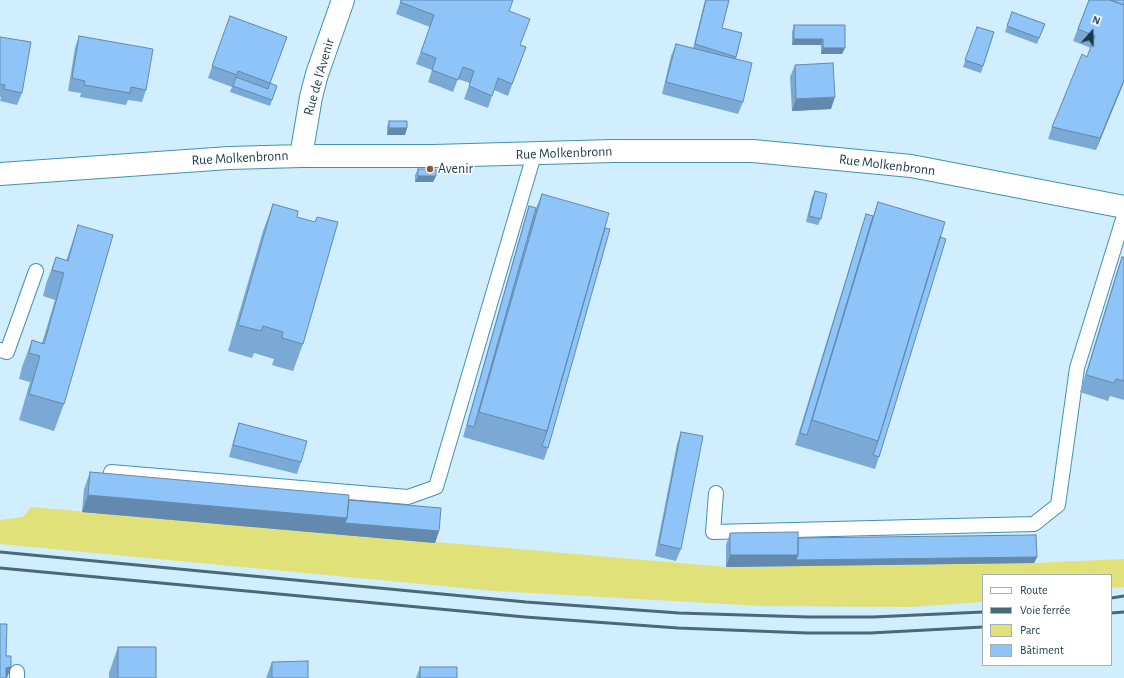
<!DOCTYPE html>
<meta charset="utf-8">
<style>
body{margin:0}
#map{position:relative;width:1124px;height:678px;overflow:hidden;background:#d0eefd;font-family:"Alegreya Sans",sans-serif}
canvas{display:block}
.legend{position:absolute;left:982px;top:574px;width:130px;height:92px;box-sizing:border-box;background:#fff;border:1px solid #a3b0b6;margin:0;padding:5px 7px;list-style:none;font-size:12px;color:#183a49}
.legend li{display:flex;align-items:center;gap:8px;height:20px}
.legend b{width:20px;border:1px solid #a3b0b6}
.north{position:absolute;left:1072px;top:12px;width:40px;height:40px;-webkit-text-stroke:3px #fff;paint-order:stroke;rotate:20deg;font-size:11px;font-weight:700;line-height:16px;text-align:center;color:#183a49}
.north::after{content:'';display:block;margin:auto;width:14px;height:18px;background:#183a49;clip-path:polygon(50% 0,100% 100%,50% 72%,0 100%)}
</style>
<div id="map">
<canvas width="1124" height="678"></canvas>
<ul class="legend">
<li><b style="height:5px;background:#fff"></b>Route</li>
<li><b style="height:5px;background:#486978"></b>Voie ferrée</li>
<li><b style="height:11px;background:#e1e179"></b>Parc</li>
<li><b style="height:11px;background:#8ec4f8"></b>Bâtiment</li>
</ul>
<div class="north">N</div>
</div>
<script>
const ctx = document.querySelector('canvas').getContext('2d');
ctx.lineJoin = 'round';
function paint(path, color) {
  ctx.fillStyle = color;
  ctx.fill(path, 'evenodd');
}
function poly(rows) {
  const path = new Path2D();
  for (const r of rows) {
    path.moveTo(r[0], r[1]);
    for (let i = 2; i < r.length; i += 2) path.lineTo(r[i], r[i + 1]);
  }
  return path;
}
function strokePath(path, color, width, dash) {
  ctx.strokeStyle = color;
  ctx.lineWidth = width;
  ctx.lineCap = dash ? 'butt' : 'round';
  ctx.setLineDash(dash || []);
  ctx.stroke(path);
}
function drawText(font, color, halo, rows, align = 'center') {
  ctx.font = font + ' "Alegreya Sans",sans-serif';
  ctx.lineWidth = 3;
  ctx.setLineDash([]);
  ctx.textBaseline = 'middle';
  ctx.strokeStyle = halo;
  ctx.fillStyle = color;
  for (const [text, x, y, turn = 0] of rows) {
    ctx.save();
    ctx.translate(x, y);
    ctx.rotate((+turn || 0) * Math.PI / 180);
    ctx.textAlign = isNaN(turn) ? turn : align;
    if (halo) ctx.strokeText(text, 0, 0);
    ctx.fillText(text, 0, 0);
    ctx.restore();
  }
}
paint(poly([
 [31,507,726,567,1034,563,1124,559,1124,587,1111,588,1111,575,983,575,983,602,910,607,762,606,495,591,0,544,0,520,23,517]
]), '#e1e179');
const service = poly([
 [0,350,7,352,36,271],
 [111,472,408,497,436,487,534,155],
 [716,493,713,532,1034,524,1058,505,1077,368,1124,216],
 [17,678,17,672]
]);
const minor = poly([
 [301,156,311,97,317,74,343,0],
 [0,174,229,158,301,156,434,156,613,151,753,151,911,166,1124,207]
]);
strokePath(service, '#4091b4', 16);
strokePath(minor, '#4091b4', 24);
strokePath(service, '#fff', 14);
strokePath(minor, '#fff', 22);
strokePath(poly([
 [0,552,526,602,679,613,808,617,873,617,983,612],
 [0,568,525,617,678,628,807,633,870,633,983,627],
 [1111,598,1124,596],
 [1111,613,1124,612]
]), '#486978', 3);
paint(poly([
 [401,0,509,11,520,45,526,47,508,96,494,90,488,108,464,99,470,83,458,79,453,92,428,82,432,70,416,64,430,27,396,14],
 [705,0,729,0,722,28,742,33,736,59,743,102,738,114,662,94,671,56,676,44,693,48],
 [1089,0,1124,0,1124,82,1096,150,1048,139,1052,127,1087,57,1091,48,1073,41],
 [1012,12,1045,24,1037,44,1005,32],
 [230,16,287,37,270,83,277,86,270,106,230,92,232,87,208,78],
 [794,25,845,25,842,54,821,54,821,45,792,45,792,32],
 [977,27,994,32,981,73,963,67],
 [79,36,146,90,142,102,128,100,126,105,80,97,81,93,68,91,75,48],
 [0,37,22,93,17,105,0,101,1,97,0,97],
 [795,65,831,109,792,111,790,77],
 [389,121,407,128,405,135,387,135,387,127],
 [418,169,436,176,433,182,415,182,415,175],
 [815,191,821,219,818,225,806,222,812,197],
 [542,194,605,228,548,448,544,460,463,437,525,218,529,206,536,208],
 [878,202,940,237,879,457,875,469,795,445,862,226,866,214,873,216],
 [273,204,297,217,303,344,293,371,272,365,274,359,254,353,252,358,228,351,263,231],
 [78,225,64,404,54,431,19,420,30,382,19,379,22,367,32,340,42,343,55,300,43,296,46,284,56,257,66,261],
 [1122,257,1124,257,1124,400,1110,396,1108,401,1080,392,1116,274],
 [239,423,301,462,297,474,229,457,235,435],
 [681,432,681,549,676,561,655,556,677,444],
 [90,472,349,500,439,531,435,543,82,512,84,489],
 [730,533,798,538,1037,557,1034,563,726,567,726,545],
 [118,647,156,678,109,678,109,673],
 [272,662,308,678,266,678],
 [420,667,457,678,416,678]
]), '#7aa9d5');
paint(poly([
 [794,39,823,39,821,45,792,45],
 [823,48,845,48,842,54,821,54],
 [1124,80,1124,82,1096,150,1100,138],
 [835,97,831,109,792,111,796,99],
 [389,128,407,128,405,135,387,135],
 [418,176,436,176,433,182,415,182],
 [88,495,347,518,439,531,435,543,82,512],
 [730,555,798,555,1037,557,1034,563,726,567],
 [11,667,7,678,3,678,6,668]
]), '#6389ae');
const building = poly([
 [401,0,513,0,509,11,530,19,520,45,526,47,512,84,498,78,492,96,469,86,474,71,463,67,458,80,432,70,436,58,421,52,434,15,400,2,401,0],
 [706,0,729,0,722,28,742,33,736,57,695,44,706,0],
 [1089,0,1110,0,1124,5,1124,80,1100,138,1052,127,1082,54,1087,57,1095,36,1078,29,1089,0],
 [1110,0,1124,0,1124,5,1110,0],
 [1012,12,1045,24,1039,38,1007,26,1012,12],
 [230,16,287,37,270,83,238,71,237,75,212,66,230,16],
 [794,25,845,25,845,48,823,48,823,39,794,39,794,25],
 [977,27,994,32,983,66,965,60,977,27],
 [79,36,153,49,146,90,131,87,130,93,84,85,85,81,72,78,79,36],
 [0,37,31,42,22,93,4,89,5,85,0,84,0,37],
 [676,44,752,63,743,102,666,82,676,44],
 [833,63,835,97,796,99,795,65,833,63],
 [236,77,268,89,270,83,277,86,272,100,233,86,236,77],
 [389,121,407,121,407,128,389,128,389,121],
 [418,169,436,169,436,176,418,176,418,169],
 [815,191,827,194,821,219,809,216,815,191],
 [542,194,609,213,547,431,479,412,542,194],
 [878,202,945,222,878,441,812,420,878,202],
 [273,204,298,211,297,217,304,219,315,222,317,217,338,222,303,344,282,338,283,332,263,326,261,331,238,325,273,204],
 [529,206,536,208,474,427,467,425,529,206],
 [866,214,873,216,807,435,800,433,866,214],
 [78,225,113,235,64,404,29,394,40,356,29,353,32,340,44,344,64,273,52,270,56,257,68,261,78,225],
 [605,228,610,229,548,448,542,446,547,431,605,228],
 [940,237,946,239,879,457,873,455,878,441,940,237],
 [1122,257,1124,257,1124,381,1116,379,1114,383,1086,375,1122,257],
 [239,423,307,441,301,462,233,445,239,423],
 [681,432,703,436,681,549,659,544,681,432],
 [90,472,349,495,347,518,88,495,90,472],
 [349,500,441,508,439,531,345,523,347,518,349,500],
 [798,532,798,555,730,555,730,533,798,532],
 [1036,535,1037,557,796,560,798,555,798,538,1036,535],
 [0,624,7,624,6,656,11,656,11,667,6,668,6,678,0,678,0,624],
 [118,647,156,647,156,678,118,678,118,647],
 [308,661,308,678,272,678,272,662,308,661],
 [420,667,457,667,457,678,420,678,420,667]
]);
paint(building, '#8ec4f8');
strokePath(building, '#6389ae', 1);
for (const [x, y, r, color] of [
 [430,169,4,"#975228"]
]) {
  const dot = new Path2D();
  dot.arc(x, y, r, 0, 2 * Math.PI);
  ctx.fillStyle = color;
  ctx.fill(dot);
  strokePath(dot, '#fff', 1.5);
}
drawText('14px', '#183a49', '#fff', [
 ["Rue de l'Avenir",319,77,-74],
 ["Rue Molkenbronn",564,153,-2],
 ["Rue Molkenbronn",240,158,-3],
 ["Rue Molkenbronn",887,165,7]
]);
drawText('14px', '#183a49', '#fff', [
 ["Avenir",438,169]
], 'left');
</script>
